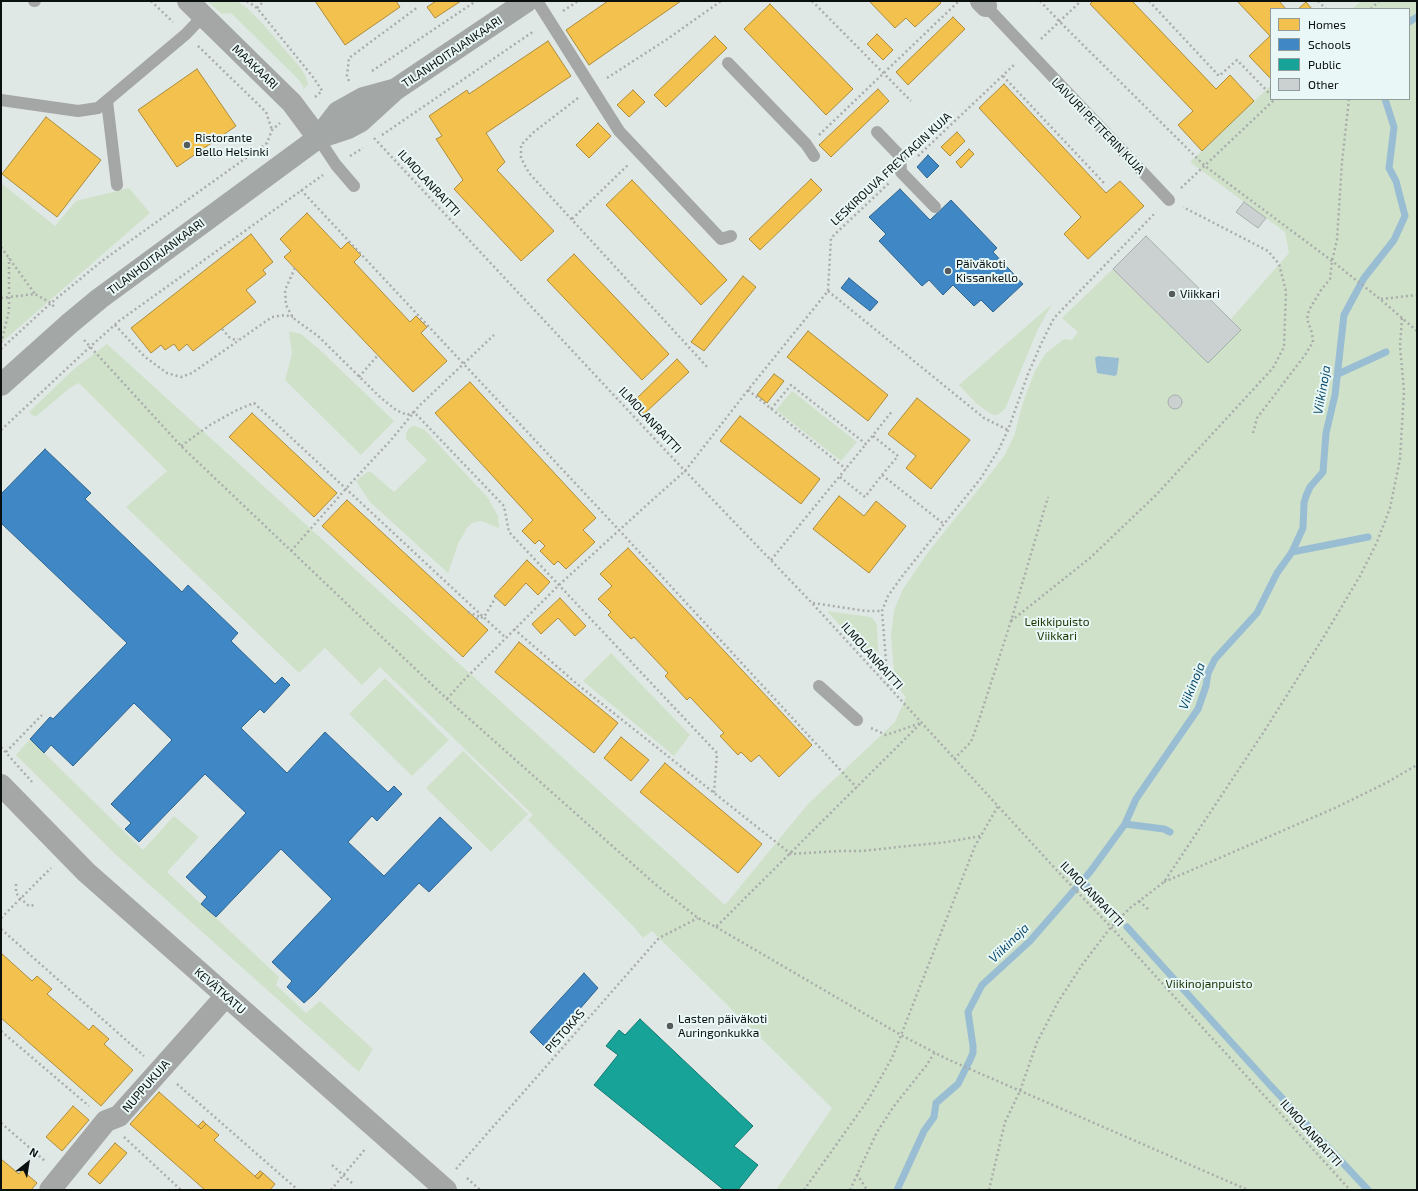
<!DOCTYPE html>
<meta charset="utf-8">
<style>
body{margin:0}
#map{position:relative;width:1418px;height:1191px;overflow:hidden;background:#e0e8e6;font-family:"Exo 2",sans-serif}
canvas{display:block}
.frame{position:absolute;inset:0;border:2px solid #0a0f0f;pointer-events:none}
.legend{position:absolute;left:1270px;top:8px;width:140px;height:92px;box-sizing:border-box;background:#e9f8f6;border:1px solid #909b9a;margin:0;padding:5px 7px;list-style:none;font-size:12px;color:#0a0f0f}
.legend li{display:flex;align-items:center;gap:8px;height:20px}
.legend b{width:20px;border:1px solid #909b9a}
.north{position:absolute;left:8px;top:1143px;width:40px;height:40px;-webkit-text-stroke:3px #e9f8f6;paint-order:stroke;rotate:30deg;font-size:11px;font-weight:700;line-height:16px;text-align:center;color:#0a0f0f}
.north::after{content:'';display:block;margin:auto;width:14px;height:18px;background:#0a0f0f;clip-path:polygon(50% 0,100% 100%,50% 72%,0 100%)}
</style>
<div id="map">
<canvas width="1418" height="1191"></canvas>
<div class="frame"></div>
<ul class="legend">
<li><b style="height:11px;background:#f2c14e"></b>Homes</li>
<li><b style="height:11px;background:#3f88c5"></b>Schools</li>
<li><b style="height:11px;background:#17a398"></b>Public</li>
<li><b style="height:11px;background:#cbd0d0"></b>Other</li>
</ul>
<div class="north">N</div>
</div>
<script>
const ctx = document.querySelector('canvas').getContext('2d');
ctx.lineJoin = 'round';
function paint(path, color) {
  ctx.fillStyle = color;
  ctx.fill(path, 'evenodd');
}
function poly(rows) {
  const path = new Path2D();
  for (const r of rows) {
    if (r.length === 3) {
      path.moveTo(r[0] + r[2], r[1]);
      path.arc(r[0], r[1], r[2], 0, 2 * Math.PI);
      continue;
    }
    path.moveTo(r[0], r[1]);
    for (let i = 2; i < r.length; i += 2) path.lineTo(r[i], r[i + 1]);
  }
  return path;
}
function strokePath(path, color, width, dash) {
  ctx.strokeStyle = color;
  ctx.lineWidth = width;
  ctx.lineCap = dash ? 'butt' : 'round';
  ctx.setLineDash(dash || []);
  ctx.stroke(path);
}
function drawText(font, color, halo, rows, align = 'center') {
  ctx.font = font + ' "Exo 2",sans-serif';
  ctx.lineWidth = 4;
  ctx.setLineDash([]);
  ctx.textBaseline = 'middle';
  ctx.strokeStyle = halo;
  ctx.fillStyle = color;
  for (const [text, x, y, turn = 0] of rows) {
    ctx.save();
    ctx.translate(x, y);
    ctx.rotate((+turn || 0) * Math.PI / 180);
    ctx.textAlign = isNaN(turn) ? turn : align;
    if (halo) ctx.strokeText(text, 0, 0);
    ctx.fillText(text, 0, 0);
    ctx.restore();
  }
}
paint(poly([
 [207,1,237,1,247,8,262,23,300,67,306,77,308,84,303,90,303,86,298,79,235,17,231,13,222,14],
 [1361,1,1417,1,1417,1190,776,1190,832,1108,652,931,643,938,633,926,528,820,533,815,380,667,362,685,325,648,299,673,126,507,167,471,79,383,70,388,35,417,29,412,74,369,107,344,725,905,808,804,895,722,906,697,895,684,891,636,894,610,903,589,929,551,978,490,1004,456,1014,436,1024,399,1035,371,1045,354,1064,339,1072,340,1078,332,1062,318,1113,269,1208,363,1241,330,1231,319,1289,253,1285,232,1190,162,1271,85,1271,99,1409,99,1409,9,1352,9],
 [1,183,55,226,76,201,129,188,150,213,1,343],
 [1052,304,1038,329,1005,409,999,414,994,415,988,412,977,404,959,385],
 [289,331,301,334,319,349,394,421,361,455,285,380,292,354],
 [792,391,857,442,841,461,776,410],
 [415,426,425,430,488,498,498,516,499,528,481,521,472,523,467,528,458,544,448,573,370,502,356,481,367,472,371,472,394,492,427,460,406,439,406,433,410,427],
 [827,611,871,617,874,620,877,625,879,669],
 [611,653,690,735,674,756,583,681],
 [385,678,449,740,412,776,349,714],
 [30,739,143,850,174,816,199,837,167,872,279,977,276,985,306,1013,320,1001,373,1049,359,1072,115,854,16,755],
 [463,751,528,814,491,852,426,788]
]), '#cfe1c8');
paint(poly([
 [1098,356,1119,358,1117,374,1115,376,1097,373,1095,358]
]), '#99bdd3');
const homes = poly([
 [315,1,396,1,400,7,345,45,315,1],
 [436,1,461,1,435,18,427,7,436,1],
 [608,1,681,1,589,65,566,30,608,1],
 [869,1,939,1,941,3,915,27,906,18,895,28,869,1],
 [1093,1,1132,1,1216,89,1230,75,1254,101,1202,151,1178,125,1193,111,1090,4,1093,1],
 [1237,1,1279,1,1286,9,1271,9,1271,79,1249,56,1270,36,1237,1],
 [1306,2,1312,9,1298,9,1306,2],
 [770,4,853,89,826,115,744,29,770,4],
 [953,17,965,29,908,85,896,72,953,17],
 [877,34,893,50,883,60,867,44,877,34],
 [715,36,727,48,666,107,654,95,715,36],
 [548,41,571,76,486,133,505,162,497,170,554,231,521,261,454,189,463,180,436,139,442,136,429,116,467,90,469,94,548,41],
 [197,69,236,126,177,167,138,110,197,69],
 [1004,84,1106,193,1120,181,1144,206,1088,259,1064,234,1081,217,979,108,1004,84],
 [878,89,889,101,831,157,819,145,878,89],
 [633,90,645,102,629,117,617,105,633,90],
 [46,117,101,160,57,217,2,174,46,117],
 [598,123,611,136,589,158,576,145,598,123],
 [957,132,965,141,950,156,941,147,957,132],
 [969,149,974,154,961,168,956,162,969,149],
 [811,179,822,190,760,250,749,239,811,179],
 [632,180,727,280,701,305,606,205,632,180],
 [307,213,341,249,348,242,361,255,354,262,410,322,416,316,427,327,421,333,447,361,413,392,284,257,291,251,280,239,307,213],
 [251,234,273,262,263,270,266,274,246,290,256,302,193,351,187,344,179,351,174,344,165,350,161,345,151,353,131,328,251,234],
 [574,254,669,354,642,380,547,280,574,254],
 [743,276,756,287,704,351,691,342,743,276],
 [808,331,888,395,868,421,787,357,808,331],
 [677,359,689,372,644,414,633,402,677,359],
 [774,374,784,381,767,403,757,395,774,374],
 [470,382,596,518,583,530,595,542,566,569,558,561,554,565,540,551,545,546,539,540,535,544,522,531,533,520,435,413,470,382],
 [917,398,970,440,931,489,906,468,916,456,888,434,917,398],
 [252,413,337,493,314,517,229,437,252,413],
 [740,416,820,479,801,504,720,441,740,416],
 [839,496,864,516,876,501,906,526,869,573,813,529,839,496],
 [347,500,488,630,463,657,322,526,347,500],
 [628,548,812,745,779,777,759,755,751,762,741,752,738,755,720,736,724,733,690,697,687,700,665,676,668,673,634,637,631,639,608,615,611,612,598,599,612,586,600,574,628,548],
 [527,560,550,582,538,595,526,583,505,606,494,596,527,560],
 [560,598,586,626,575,636,558,618,541,634,532,624,560,598],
 [519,642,618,723,594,753,495,672,519,642],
 [621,737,649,760,631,781,604,758,621,737],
 [665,763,762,844,738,873,640,792,665,763],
 [1,953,32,981,37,976,52,989,47,994,89,1030,93,1025,109,1039,104,1044,133,1070,101,1106,1,1018,1,953],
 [159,1092,201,1129,206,1124,219,1135,214,1140,258,1179,263,1173,275,1184,270,1190,205,1190,130,1124,159,1092],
 [73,1106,89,1120,62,1151,46,1137,73,1106],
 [203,1121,206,1124,201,1129,198,1126,203,1121],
 [115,1143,127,1153,100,1184,88,1174,115,1143],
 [1,1159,19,1174,22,1170,37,1183,31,1190,1,1190,1,1159],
 [260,1171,263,1173,258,1179,255,1176,260,1171]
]);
paint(homes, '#f2c14e');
strokePath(homes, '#ac8c3b', 1);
const schools = poly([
 [928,155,939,166,927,178,917,167,928,155],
 [900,189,930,220,951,200,997,248,993,252,1023,284,993,312,981,300,974,306,953,285,943,295,929,280,922,286,879,241,886,234,869,217,900,189],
 [849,278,878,302,870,311,841,288,849,278],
 [45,449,91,493,85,499,182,592,188,585,238,633,231,641,275,684,282,677,290,685,264,713,260,709,241,728,287,773,325,732,388,792,394,786,402,794,377,821,372,816,348,842,384,876,440,817,472,848,429,892,419,883,314,994,304,1003,287,987,292,981,272,962,332,899,281,849,216,917,201,904,207,897,186,877,246,813,205,774,139,842,125,829,131,823,111,804,172,740,134,703,73,766,51,745,44,753,30,739,50,717,53,719,127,643,1,523,1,494,45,449],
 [584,973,598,988,546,1048,530,1032,584,973]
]);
paint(schools, '#3f88c5');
strokePath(schools, '#2f648e', 1);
const public = poly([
 [640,1019,753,1126,734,1146,758,1165,738,1190,724,1190,594,1085,618,1055,606,1046,619,1030,625,1035,640,1019]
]);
paint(public, '#17a398');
strokePath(public, '#13776f', 1);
strokePath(poly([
 [1409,22,1417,17],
 [1338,374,1386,352],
 [1292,552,1368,537],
 [1125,824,1164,829,1170,832],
 [1082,881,1101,901],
 [1127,927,1269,1084,1368,1190],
 [897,1190,924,1131,934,1117,936,1103,958,1084,969,1062,973,1053,973,1046,968,1012,982,985,1030,941,1090,872,1125,824,1136,799,1198,709,1206,686,1208,673,1215,659,1257,613,1277,573,1292,552,1303,528,1304,503,1306,496,1310,487,1323,472,1326,433,1335,395,1344,315,1364,278,1394,240,1405,216,1396,181,1389,168,1394,127,1385,99]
]), '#99bdd3', 7);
const building = poly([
 [1244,202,1266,218,1258,228,1236,212,1244,202],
 [1146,236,1241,330,1208,363,1113,269,1146,236],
 [1175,402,7]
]);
paint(building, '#cbd0d0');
strokePath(building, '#a7adad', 1);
strokePath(poly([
 [151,1,173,22],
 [247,1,257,8,313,77,323,92],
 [812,1,911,101],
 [1040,1,1060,22,1205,166,1332,261,1380,299,1417,331],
 [1149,1,1219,76,1237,60,1271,95],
 [1318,1,1326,9],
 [257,8,264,1],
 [1371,9,1379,1],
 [563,11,578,1],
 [1041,39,1081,1],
 [198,46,266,112,272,130],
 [372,71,476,1],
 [1003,76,1104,183],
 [607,78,666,40,721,1],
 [349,81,347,76,349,58,418,7],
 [315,97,322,91],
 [578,98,534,132,521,145,521,158,529,173,709,369],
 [382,135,534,31],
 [819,135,959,1],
 [374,138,665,450,812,603,1062,876,1111,927,1350,1190],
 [350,156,363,148],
 [918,156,1016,63],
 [1181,188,1275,99],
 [301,190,619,530,857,788],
 [572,219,628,165],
 [1,247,35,294],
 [295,268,285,290,286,305,293,318,318,336,381,398,396,410,407,415,414,412,504,506,509,532,717,753,714,793],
 [828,291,984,418,1008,430],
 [1,298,35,294,51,303,55,308],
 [1381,299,1417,295],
 [115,325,145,357,167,373,181,377,192,373,272,317,285,315,293,317],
 [222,329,229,337,235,340,238,339],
 [84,340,181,446,447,699,655,884,698,918,716,927,921,723],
 [1,343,9,311,9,258],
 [1,349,51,303,102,261,267,143,272,130,280,123],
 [359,377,378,355],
 [748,390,846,469],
 [771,409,791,385,866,444,893,410],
 [1,430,91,346,119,321,323,175],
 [1253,433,1257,418,1305,355,1313,342,1312,333,1307,319,1309,310,1321,290,1330,279,1332,261,1337,240,1342,162,1349,99],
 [873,436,898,456,882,475],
 [181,446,210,425,237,410,254,403,506,638],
 [840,477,865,497,882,475,944,524],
 [291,551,351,483,391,440,419,406,494,335],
 [771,560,866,444],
 [813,603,866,611,882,611],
 [468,612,481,617],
 [1011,621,1090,558,1156,495,1273,368,1284,347,1286,291,1279,264,1268,251,1183,207],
 [514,629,577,684,791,854,838,851,861,851,947,842,980,836],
 [888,686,882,611,888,596,903,575,981,478,999,449,1008,430,1028,374,1042,342,1054,318,1156,212],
 [447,699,463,681,559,585,649,503,685,471,748,390,828,291,831,238,889,183],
 [871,728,886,735,921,723],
 [1,747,32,782],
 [6,752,42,715],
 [954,759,971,742,979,720,1011,621,1048,497],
 [1164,882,1335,808,1386,783,1417,765],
 [16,884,16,893,21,899,29,906,35,905],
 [1139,901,1148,909],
 [1,918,51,868],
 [716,927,901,1035,947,1059,1248,1190],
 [1,929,144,1056],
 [1,1031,89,1106],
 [177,1084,298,1190],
 [1,1123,45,1161],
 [124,1137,181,1190],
 [332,1165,353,1184],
 [456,1169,659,938,698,918],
 [857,1174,867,1190],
 [467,1178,480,1190],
 [331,1190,366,1148],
 [804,1190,868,1100,892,1058,975,846,998,806],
 [850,1190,877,1132,894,1106,926,1066,935,1052],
 [989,1190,1005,1122,1020,1091,1037,1042,1058,1002,1082,965,1111,927,1130,908,1164,882,1265,730,1323,638,1360,576,1377,542,1390,508,1400,459,1404,391,1400,346,1402,318]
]), '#a9acab', 2.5, [2, 3]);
strokePath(poly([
 [34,1,35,1],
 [537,1,619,131,721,239,731,236],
 [986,6,1169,200],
 [728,63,806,144,814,156],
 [1,100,78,111,98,108,186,34,203,16],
 [107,101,117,185],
 [877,132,900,156,901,172,935,207],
 [318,138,336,165,354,186],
 [819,686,857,720]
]), '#a4a7a5', 12);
strokePath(poly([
 [188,1,292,103,318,138],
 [981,1,986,6],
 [1,785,86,872,446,1190],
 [50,1190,106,1121,119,1116,226,996]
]), '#a4a7a5', 22);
strokePath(poly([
 [318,138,348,128,361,121,396,89,527,1],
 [1,385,69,324,99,299,318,138,338,112,363,98,396,89]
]), '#a3a7a5', 22);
strokePath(poly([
 [476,619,484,617,496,597]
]), '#a9acab', 2.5, [2, 3]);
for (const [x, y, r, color] of [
 [187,145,4,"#555b5a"],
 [948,271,4,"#555b5a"],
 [1172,294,4,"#555b5a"],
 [670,1026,4,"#555b5a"]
]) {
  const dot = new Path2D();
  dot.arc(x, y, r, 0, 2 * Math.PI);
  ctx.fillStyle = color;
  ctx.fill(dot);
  strokePath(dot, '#e9f8f6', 1.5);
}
drawText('12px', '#0a0f0f', '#e9f8f6', [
 ["TILANHOITAJANKAARI",452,52,-34],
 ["MAAKAARI",255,67,44],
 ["LAIVURI PETTERIN KUJA",1098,126,46],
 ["LESKIROUVA FREYTAGIN KUJA",891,169,-43],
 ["ILMOLANRAITTI",429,183,47],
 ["TILANHOITAJANKAARI",156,257,-37],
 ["ILMOLANRAITTI",650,420,47],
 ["ILMOLANRAITTI",872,656,48],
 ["ILMOLANRAITTI",1092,894,46],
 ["KEVÄTKATU",220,991,41],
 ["PISTOKAS",565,1031,-49],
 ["NUPPUKUJA",146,1086,-49],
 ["ILMOLANRAITTI",1311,1133,48]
]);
drawText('12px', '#0a0f0f', '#e9f8f6', [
 ["Ristorante",195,138],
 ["Bello Helsinki",195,152],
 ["Päiväkoti",956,264],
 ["Kissankello",956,278],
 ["Viikkari",1180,294],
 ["Lasten päiväkoti",678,1019],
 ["Auringonkukka",678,1033]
], 'left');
drawText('12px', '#1a3301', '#e9f8f6', [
 ["Leikkipuisto",1057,622],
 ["Viikkari",1057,636],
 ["Viikinojanpuisto",1209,984]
]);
drawText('italic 13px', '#0e4a6b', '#e9f8f6', [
 ["Viikinoja",1322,390,-80],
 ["Viikinoja",1192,686,-68],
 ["Viikinoja",1009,943,-44]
]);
</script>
